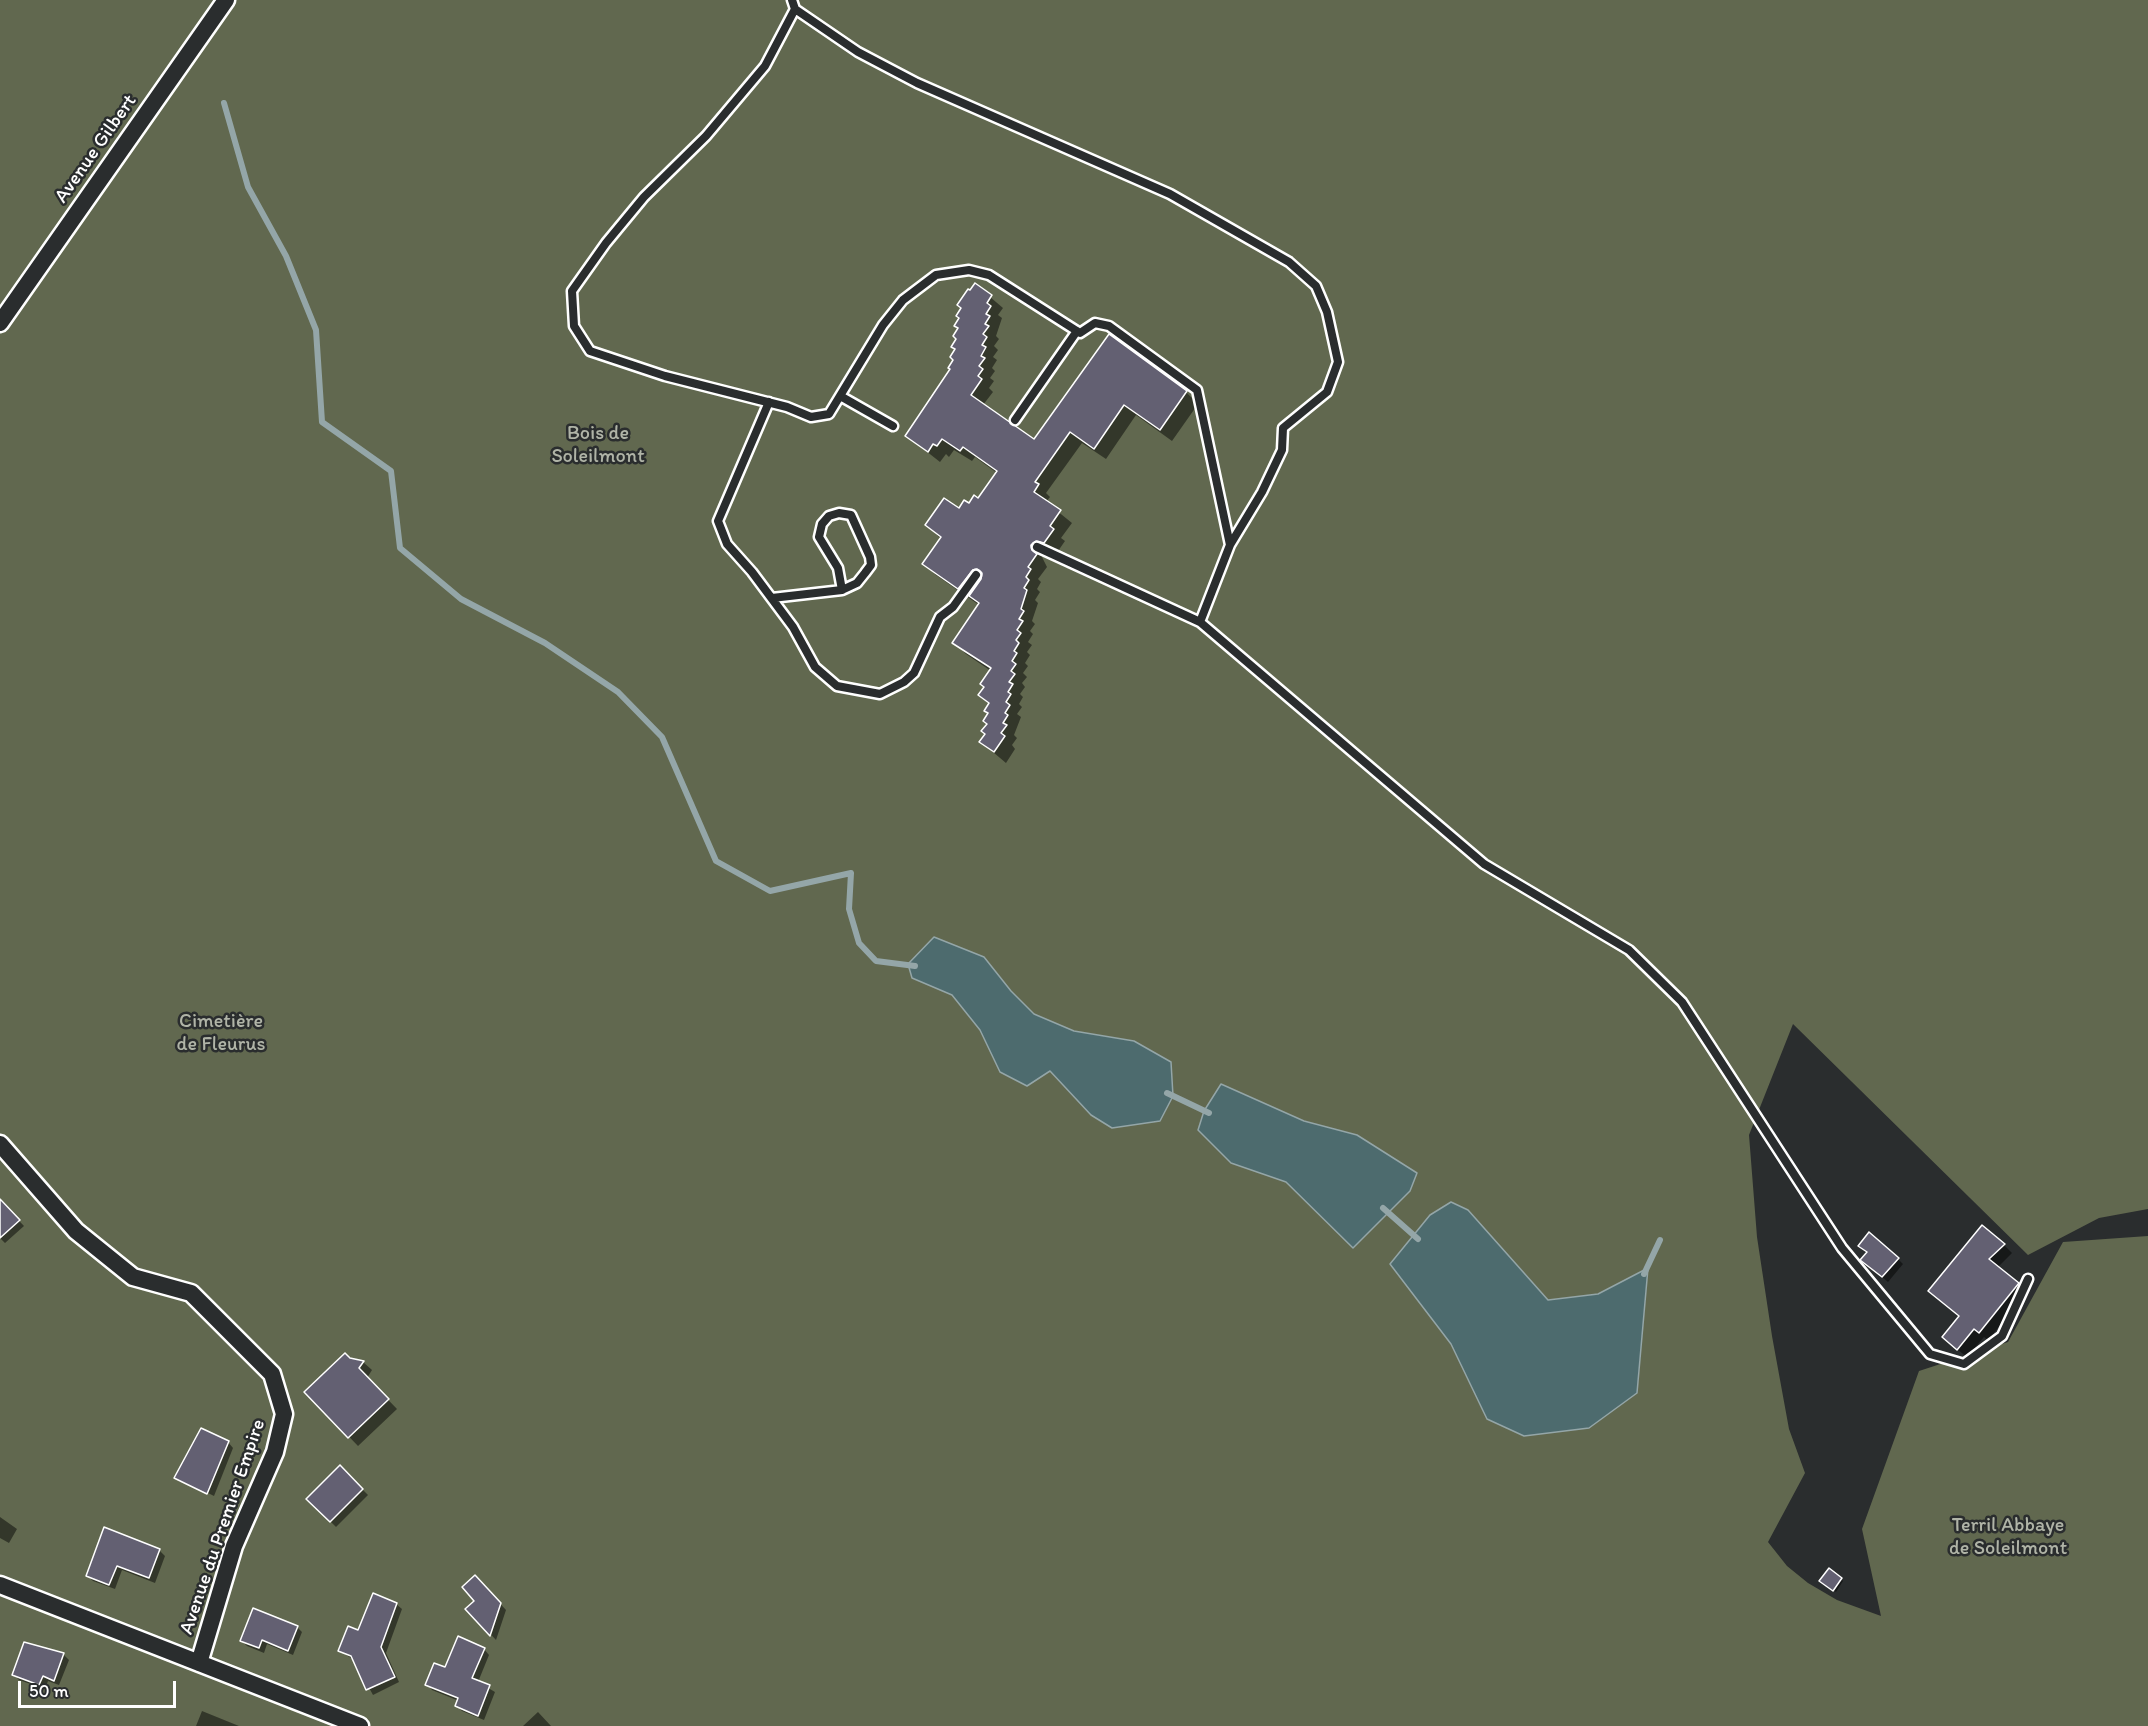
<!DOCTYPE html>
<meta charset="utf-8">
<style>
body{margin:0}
#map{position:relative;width:2148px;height:1726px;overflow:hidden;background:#2a2d2e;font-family:Itim,sans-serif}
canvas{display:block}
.scale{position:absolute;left:18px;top:1681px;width:158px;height:27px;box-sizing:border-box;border:3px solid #fff;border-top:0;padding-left:8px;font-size:18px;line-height:21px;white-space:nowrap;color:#fff;-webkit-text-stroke:4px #2a2d2e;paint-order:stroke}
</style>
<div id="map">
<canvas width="2148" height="1726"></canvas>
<div class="scale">50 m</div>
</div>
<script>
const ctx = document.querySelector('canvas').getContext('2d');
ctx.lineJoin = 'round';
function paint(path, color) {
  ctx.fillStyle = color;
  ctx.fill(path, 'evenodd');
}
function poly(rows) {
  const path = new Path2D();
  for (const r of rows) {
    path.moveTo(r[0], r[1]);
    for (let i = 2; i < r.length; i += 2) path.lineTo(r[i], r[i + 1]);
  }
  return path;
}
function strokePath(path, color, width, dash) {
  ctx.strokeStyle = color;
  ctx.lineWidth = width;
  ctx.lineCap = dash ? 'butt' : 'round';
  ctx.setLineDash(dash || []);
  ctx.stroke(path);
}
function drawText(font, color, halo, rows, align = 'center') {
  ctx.font = font + ' Itim,sans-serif';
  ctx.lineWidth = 5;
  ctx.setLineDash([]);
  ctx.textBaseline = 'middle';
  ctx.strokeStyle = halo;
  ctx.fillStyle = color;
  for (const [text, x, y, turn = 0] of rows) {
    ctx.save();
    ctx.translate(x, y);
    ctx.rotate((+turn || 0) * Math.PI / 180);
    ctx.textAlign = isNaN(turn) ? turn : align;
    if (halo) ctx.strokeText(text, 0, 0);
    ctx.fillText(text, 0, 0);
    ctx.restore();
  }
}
paint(poly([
 [0,0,2148,0,2148,1209,2099,1218,2028,1255,1793,1024,1749,1135,1757,1237,1772,1336,1789,1429,1805,1473,1768,1542,1787,1566,1808,1583,1837,1600,1881,1616,1862,1529,1919,1371,2008,1342,2063,1242,2148,1236,2148,1726,0,1726],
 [1011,991,1034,1014,1074,1031,1134,1041,1091,1115,1050,1071,1000,1072,980,1030,952,995],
 [1221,1084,1304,1121,1357,1135,1353,1248,1286,1182],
 [1468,1211,1548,1300,1598,1294,1648,1269,1637,1393,1487,1419,1451,1344,1390,1264]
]), '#61684f');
const water = poly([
 [934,937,984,957,1011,991,1034,1014,1074,1031,1134,1041,1171,1062,1173,1096,1160,1121,1112,1128,1091,1115,1050,1071,1027,1086,1000,1072,980,1030,952,995,912,978,908,964,934,937],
 [1221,1084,1304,1121,1357,1135,1417,1173,1410,1191,1353,1248,1286,1182,1231,1163,1198,1130,1204,1111,1221,1084],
 [1451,1202,1468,1210,1548,1300,1598,1294,1648,1268,1637,1393,1589,1428,1524,1436,1487,1419,1451,1344,1390,1264,1430,1215,1451,1202]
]);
paint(water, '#4d6b6e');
strokePath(water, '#94a6a8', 1.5);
paint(poly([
 [976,285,1003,308,998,315,1002,318,996,336,999,339,994,346,998,350,993,357,997,360,992,368,995,371,990,378,994,381,989,388,993,392,983,405,1035,441,1109,336,1186,392,1198,404,1172,441,1136,415,1106,459,1082,443,1046,493,1050,497,1046,502,1072,523,1061,538,1065,541,1056,554,1048,552,1042,557,1047,567,1038,579,1041,582,1037,589,1040,592,1035,600,1038,603,1032,621,1035,624,1030,631,1033,634,1028,642,1032,645,1027,652,1030,655,1025,663,1028,666,1023,673,1027,677,1022,683,1025,687,1020,694,1023,697,1019,704,1022,707,1017,714,1021,717,1014,735,1017,738,1012,745,1015,749,1006,763,981,742,986,734,990,705,980,695,991,671,966,654,954,642,979,605,936,575,924,564,941,539,927,525,978,500,997,473,975,457,972,461,954,450,949,457,946,454,940,462,907,436,952,369,959,329,956,326],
 [0,1201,24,1226,5,1243,0,1238],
 [2004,1245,2012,1253,1997,1268,2026,1294,1988,1340,1984,1337,1967,1357,1953,1346,1960,1317,1939,1299],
 [1898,1259,1903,1264,1888,1282,1868,1265],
 [349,1359,363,1362,372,1370,367,1378,397,1409,358,1446,306,1392],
 [228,1442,233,1448,214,1496,180,1479,180,1482,175,1478],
 [340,1467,368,1495,336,1527,308,1499],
 [0,1517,17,1529,9,1543,0,1538],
 [159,1550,165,1556,155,1583,122,1570,115,1589,93,1581,87,1575],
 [1841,1579,1843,1581,1836,1592,1824,1584],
 [480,1582,506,1610,496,1640,467,1609,476,1601],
 [396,1604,402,1609,386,1653,399,1682,373,1695,354,1660,340,1651,359,1631],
 [297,1627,302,1632,293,1655,267,1644,264,1653,247,1646,242,1641],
 [484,1649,489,1655,478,1682,495,1692,484,1720,462,1711,457,1706,459,1701,432,1690,427,1684],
 [63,1654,69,1660,59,1685,48,1681,45,1689,19,1680,14,1674],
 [202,1711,239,1726,196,1726],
 [538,1712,551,1726,523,1726]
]), '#0007');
strokePath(poly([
 [224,103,248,187,286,256,316,330,322,422,391,471,400,548,461,599,545,643,618,692,662,737,716,861,770,891,851,873,849,909,859,943,876,961,915,966],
 [1167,1093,1209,1113],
 [1383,1208,1418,1239],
 [1644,1274,1660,1240]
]), '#94a6a8', 6);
const building = poly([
 [975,283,992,295,987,303,991,306,986,314,990,316,985,324,989,326,983,334,987,337,982,345,986,347,981,356,985,358,979,366,983,369,978,376,982,379,971,395,1034,439,1109,334,1187,391,1160,430,1124,405,1094,449,1070,432,1035,482,1039,484,1034,492,1061,510,1050,526,1054,529,1044,543,1036,541,1031,545,1032,550,1037,554,1028,567,1031,569,1026,577,1029,580,1024,588,1027,590,1021,609,1024,611,1019,619,1023,621,1017,630,1021,633,1016,640,1019,643,1014,651,1017,653,1012,661,1016,664,1011,671,1015,674,1009,682,1013,684,1008,692,1011,694,1006,702,1010,705,1005,713,1008,715,1003,723,1007,725,1001,733,1005,736,994,752,979,742,985,734,981,731,987,724,983,721,988,713,984,711,989,703,978,695,984,687,980,684,991,668,952,643,979,603,969,596,981,579,982,573,977,569,973,570,958,589,922,564,941,537,925,525,944,498,959,508,964,500,969,503,974,495,978,498,997,471,963,447,960,451,942,439,937,446,933,444,928,452,905,436,950,369,948,368,953,360,950,357,955,349,951,347,956,339,953,336,958,328,954,326,959,318,956,316,961,308,957,305,968,289,970,290,975,283],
 [0,1199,20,1220,0,1238,0,1199],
 [1982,1225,2005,1244,1989,1259,2019,1283,1979,1333,1974,1329,1957,1350,1942,1337,1959,1316,1928,1291,1982,1225],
 [1869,1232,1899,1258,1882,1277,1860,1260,1867,1252,1858,1246,1869,1232],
 [345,1353,350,1358,364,1361,359,1368,389,1399,348,1438,304,1392,345,1353],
 [201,1428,229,1441,207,1494,174,1478,201,1428],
 [340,1465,363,1489,330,1522,306,1499,340,1465],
 [104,1527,160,1549,149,1578,117,1566,109,1585,86,1576,104,1527],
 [1829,1568,1842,1578,1833,1591,1819,1581,1829,1568],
 [475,1575,501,1603,490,1636,465,1609,474,1601,462,1587,475,1575],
 [373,1593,397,1603,381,1647,395,1677,366,1690,351,1656,338,1651,348,1626,358,1630,373,1593],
 [253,1608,298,1626,288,1651,262,1640,259,1648,240,1641,253,1608],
 [458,1636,485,1648,472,1678,490,1685,478,1716,455,1706,458,1698,425,1685,434,1663,445,1667,458,1636],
 [24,1642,64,1653,54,1681,43,1676,39,1685,12,1675,24,1642]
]);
paint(building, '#636072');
strokePath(building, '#fff', 1.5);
const lane = poly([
 [792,0,795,9,858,52,917,83,1170,194,1289,262,1316,286,1327,312,1338,362,1327,392,1283,428,1282,450,1262,492,1230,545],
 [795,9,765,66,706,136,644,197,606,243,572,291,574,326,590,351,665,376,787,407,811,417,829,414,883,325,903,300,936,275,969,270,989,275,1080,333,1095,323,1109,326,1197,390,1230,545,1200,622],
 [842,397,893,426],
 [769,402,718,521,727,544,752,572,793,627,815,667,837,686,880,694,904,682,914,673,940,617,953,607,976,575],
 [1015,420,1077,331],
 [1037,547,1200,622,1484,864,1629,950,1682,1002,1842,1248,1930,1354,1964,1364,2002,1336,2028,1279],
 [772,598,842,590,857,583,865,573,871,565,870,557,851,515,839,513,829,516,822,524,819,537,838,568,842,590]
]);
const street = poly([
 [0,323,226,0],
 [0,1144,76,1231,133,1277,191,1293,272,1374,284,1414,275,1452,234,1546,199,1663],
 [0,1585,360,1726]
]);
strokePath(lane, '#fff', 13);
strokePath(street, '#fff', 21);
strokePath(lane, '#2a2d2e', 8);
strokePath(street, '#2a2d2e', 16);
drawText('20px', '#fff', '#2a2d2e', [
 ["Avenue Gilbert",96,149,-55],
 ["Avenue du Premier Empire",223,1527,-71]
]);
drawText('20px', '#b0b4a7', '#2a2d2e', [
 ["Bois de",598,434],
 ["Soleilmont",598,457],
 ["Cimetière",221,1022],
 ["de Fleurus",221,1045],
 ["Terril Abbaye",2008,1526],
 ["de Soleilmont",2008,1549]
]);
</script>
